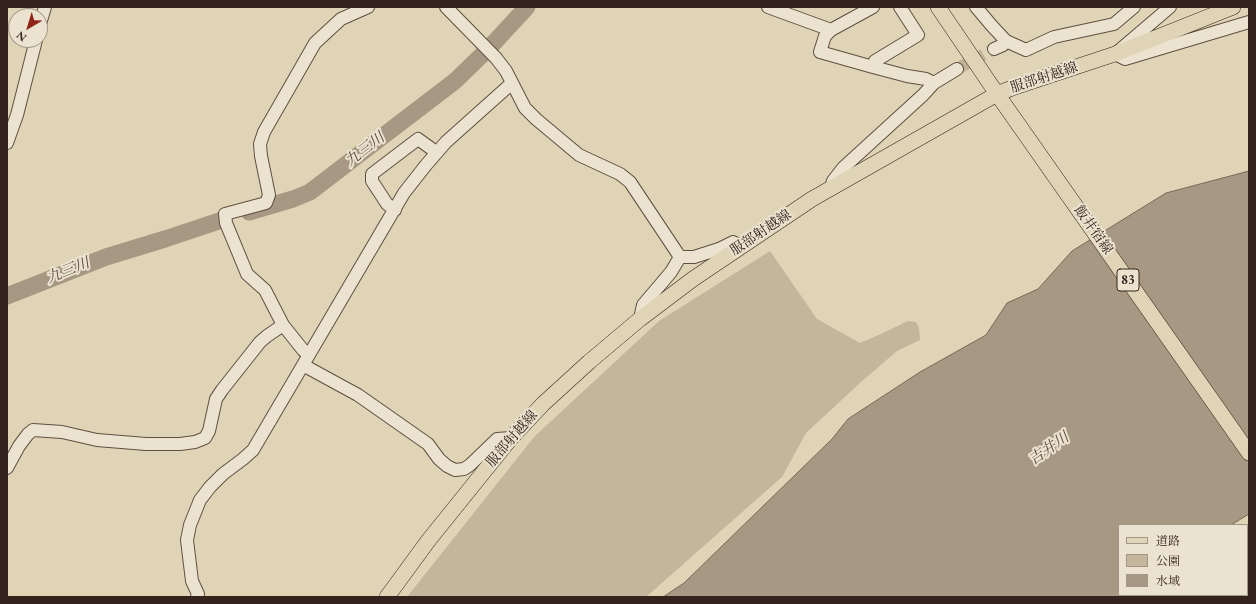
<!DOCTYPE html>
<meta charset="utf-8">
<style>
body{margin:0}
#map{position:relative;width:1256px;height:604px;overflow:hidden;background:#e0d4b6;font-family:"EB Garamond","Noto Serif JP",serif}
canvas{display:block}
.frame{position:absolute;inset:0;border:8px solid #34231c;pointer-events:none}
.legend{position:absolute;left:1118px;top:524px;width:130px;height:72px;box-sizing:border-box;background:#ebe3d0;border:1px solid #a29688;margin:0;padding:5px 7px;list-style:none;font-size:12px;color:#34231c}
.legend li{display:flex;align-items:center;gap:8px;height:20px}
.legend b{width:20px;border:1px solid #a29688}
.north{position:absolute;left:8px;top:8px;width:40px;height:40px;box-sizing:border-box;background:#ebe3d0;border:1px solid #a29688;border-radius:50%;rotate:218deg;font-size:11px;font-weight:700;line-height:16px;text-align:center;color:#34231c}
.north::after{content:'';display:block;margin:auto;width:14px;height:18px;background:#8f2418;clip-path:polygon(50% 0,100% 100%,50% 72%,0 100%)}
</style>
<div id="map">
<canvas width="1256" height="604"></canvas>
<div class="frame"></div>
<ul class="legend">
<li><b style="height:5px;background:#e0d4b6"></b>道路</li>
<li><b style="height:11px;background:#c3b69c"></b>公園</li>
<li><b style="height:11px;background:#a69882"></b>水域</li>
</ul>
<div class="north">N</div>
</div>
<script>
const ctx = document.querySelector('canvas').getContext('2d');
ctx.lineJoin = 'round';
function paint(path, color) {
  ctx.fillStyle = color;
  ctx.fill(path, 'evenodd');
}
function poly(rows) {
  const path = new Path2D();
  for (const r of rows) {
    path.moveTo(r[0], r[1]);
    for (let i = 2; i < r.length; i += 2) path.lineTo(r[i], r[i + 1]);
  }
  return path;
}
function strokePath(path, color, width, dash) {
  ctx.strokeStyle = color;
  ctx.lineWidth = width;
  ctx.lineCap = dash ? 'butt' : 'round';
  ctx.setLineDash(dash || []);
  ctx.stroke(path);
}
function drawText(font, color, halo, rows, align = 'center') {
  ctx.font = font + ' "EB Garamond","Noto Serif JP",serif';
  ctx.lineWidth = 4;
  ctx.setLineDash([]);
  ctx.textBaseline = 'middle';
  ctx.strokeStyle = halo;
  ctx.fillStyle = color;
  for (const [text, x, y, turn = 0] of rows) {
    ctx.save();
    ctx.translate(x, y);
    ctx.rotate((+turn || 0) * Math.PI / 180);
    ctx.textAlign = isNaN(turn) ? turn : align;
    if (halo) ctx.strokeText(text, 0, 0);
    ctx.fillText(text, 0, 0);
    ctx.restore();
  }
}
paint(poly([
 [770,251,817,319,860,343,881,334,908,321,916,322,919,328,920,340,897,351,861,382,806,433,782,477,646,597,407,597,534,437,659,321],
 [1247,527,1249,527,1249,592,1247,594],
 [1133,595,1246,595,1244,597,1131,597]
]), '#c3b69c');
const water = poly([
 [1249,171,1249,514,1231,525,1119,525,1120,595,1118,597,663,597,684,583,832,439,848,419,920,372,986,335,1007,303,1038,289,1072,251,1166,193,1249,171]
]);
paint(water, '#a69882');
strokePath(water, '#786959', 1);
strokePath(poly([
 [490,47,527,7],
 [249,212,293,199,310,192,455,81,485,52],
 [7,296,106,257,165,239,222,220]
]), '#a69882', 17);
strokePath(poly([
 [957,69,994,49]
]), '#beb197', 12, [12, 6]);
const minor = poly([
 [446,7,496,58,506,71,525,108,536,119,579,155,620,174,630,182,680,257],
 [768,7,831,30],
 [900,7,918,35,875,61,873,67,907,76,926,79,934,83],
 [976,7,992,26,1006,41,1026,50,1054,37,1114,24,1134,7],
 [1170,7,1115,54,1125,59,1249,22],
 [40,24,45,7],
 [994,49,1003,45,1006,41],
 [873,67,820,52,825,36,831,30,873,7],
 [7,143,17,115,36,40],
 [831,188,833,181,843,168,923,95,934,83,957,69],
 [395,210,387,204,372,181,372,174,418,139,436,152],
 [680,257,694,257,719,249,733,242,741,246],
 [640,319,643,305,671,272,680,257],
 [283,325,303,350,309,355],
 [303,365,358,395,428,444,439,459,447,466,455,470,464,469,470,465,497,439,511,438],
 [7,468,19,446,28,434,33,430,62,432,97,440,146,444,180,444,195,442,205,438,209,431,216,399,222,390,260,342,267,336,283,325,265,290,247,274,245,269,226,223,225,214,266,203,269,195,261,156,260,144,264,132,315,43,341,19,368,7],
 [197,597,198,594,192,581,187,540,190,525,200,500,210,487,223,474,243,459,253,450,404,193,426,165,446,142,512,83]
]);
const major = poly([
 [938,7,997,94,1249,453],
 [387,597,428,541,511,438,543,404,589,362,640,319,693,279,812,199,997,94,1012,88,1115,54,1233,7]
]);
strokePath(minor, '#5f4f42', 14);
strokePath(major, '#34231c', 16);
strokePath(minor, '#ebe3d0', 12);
strokePath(major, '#e0d4b6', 15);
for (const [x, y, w] of [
 [1128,280,22]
]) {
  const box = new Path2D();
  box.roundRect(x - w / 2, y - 11, w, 22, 3);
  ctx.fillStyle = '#ebe3d0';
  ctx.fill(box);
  strokePath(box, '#34231c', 1);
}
drawText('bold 13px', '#34231c', null, [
 ["83",1128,280]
]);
drawText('14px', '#34231c', '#ebe3d0', [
 ["服部射越線",1044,78,-18],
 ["飯井宿線",1093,230,55],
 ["服部射越線",761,233,-34],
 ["服部射越線",512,439,-49]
]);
drawText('italic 15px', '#56463b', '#ebe3d0', [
 ["九三川",365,150,-38],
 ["九三川",68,271,-22],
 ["吉井川",1049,449,-35]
]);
</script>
